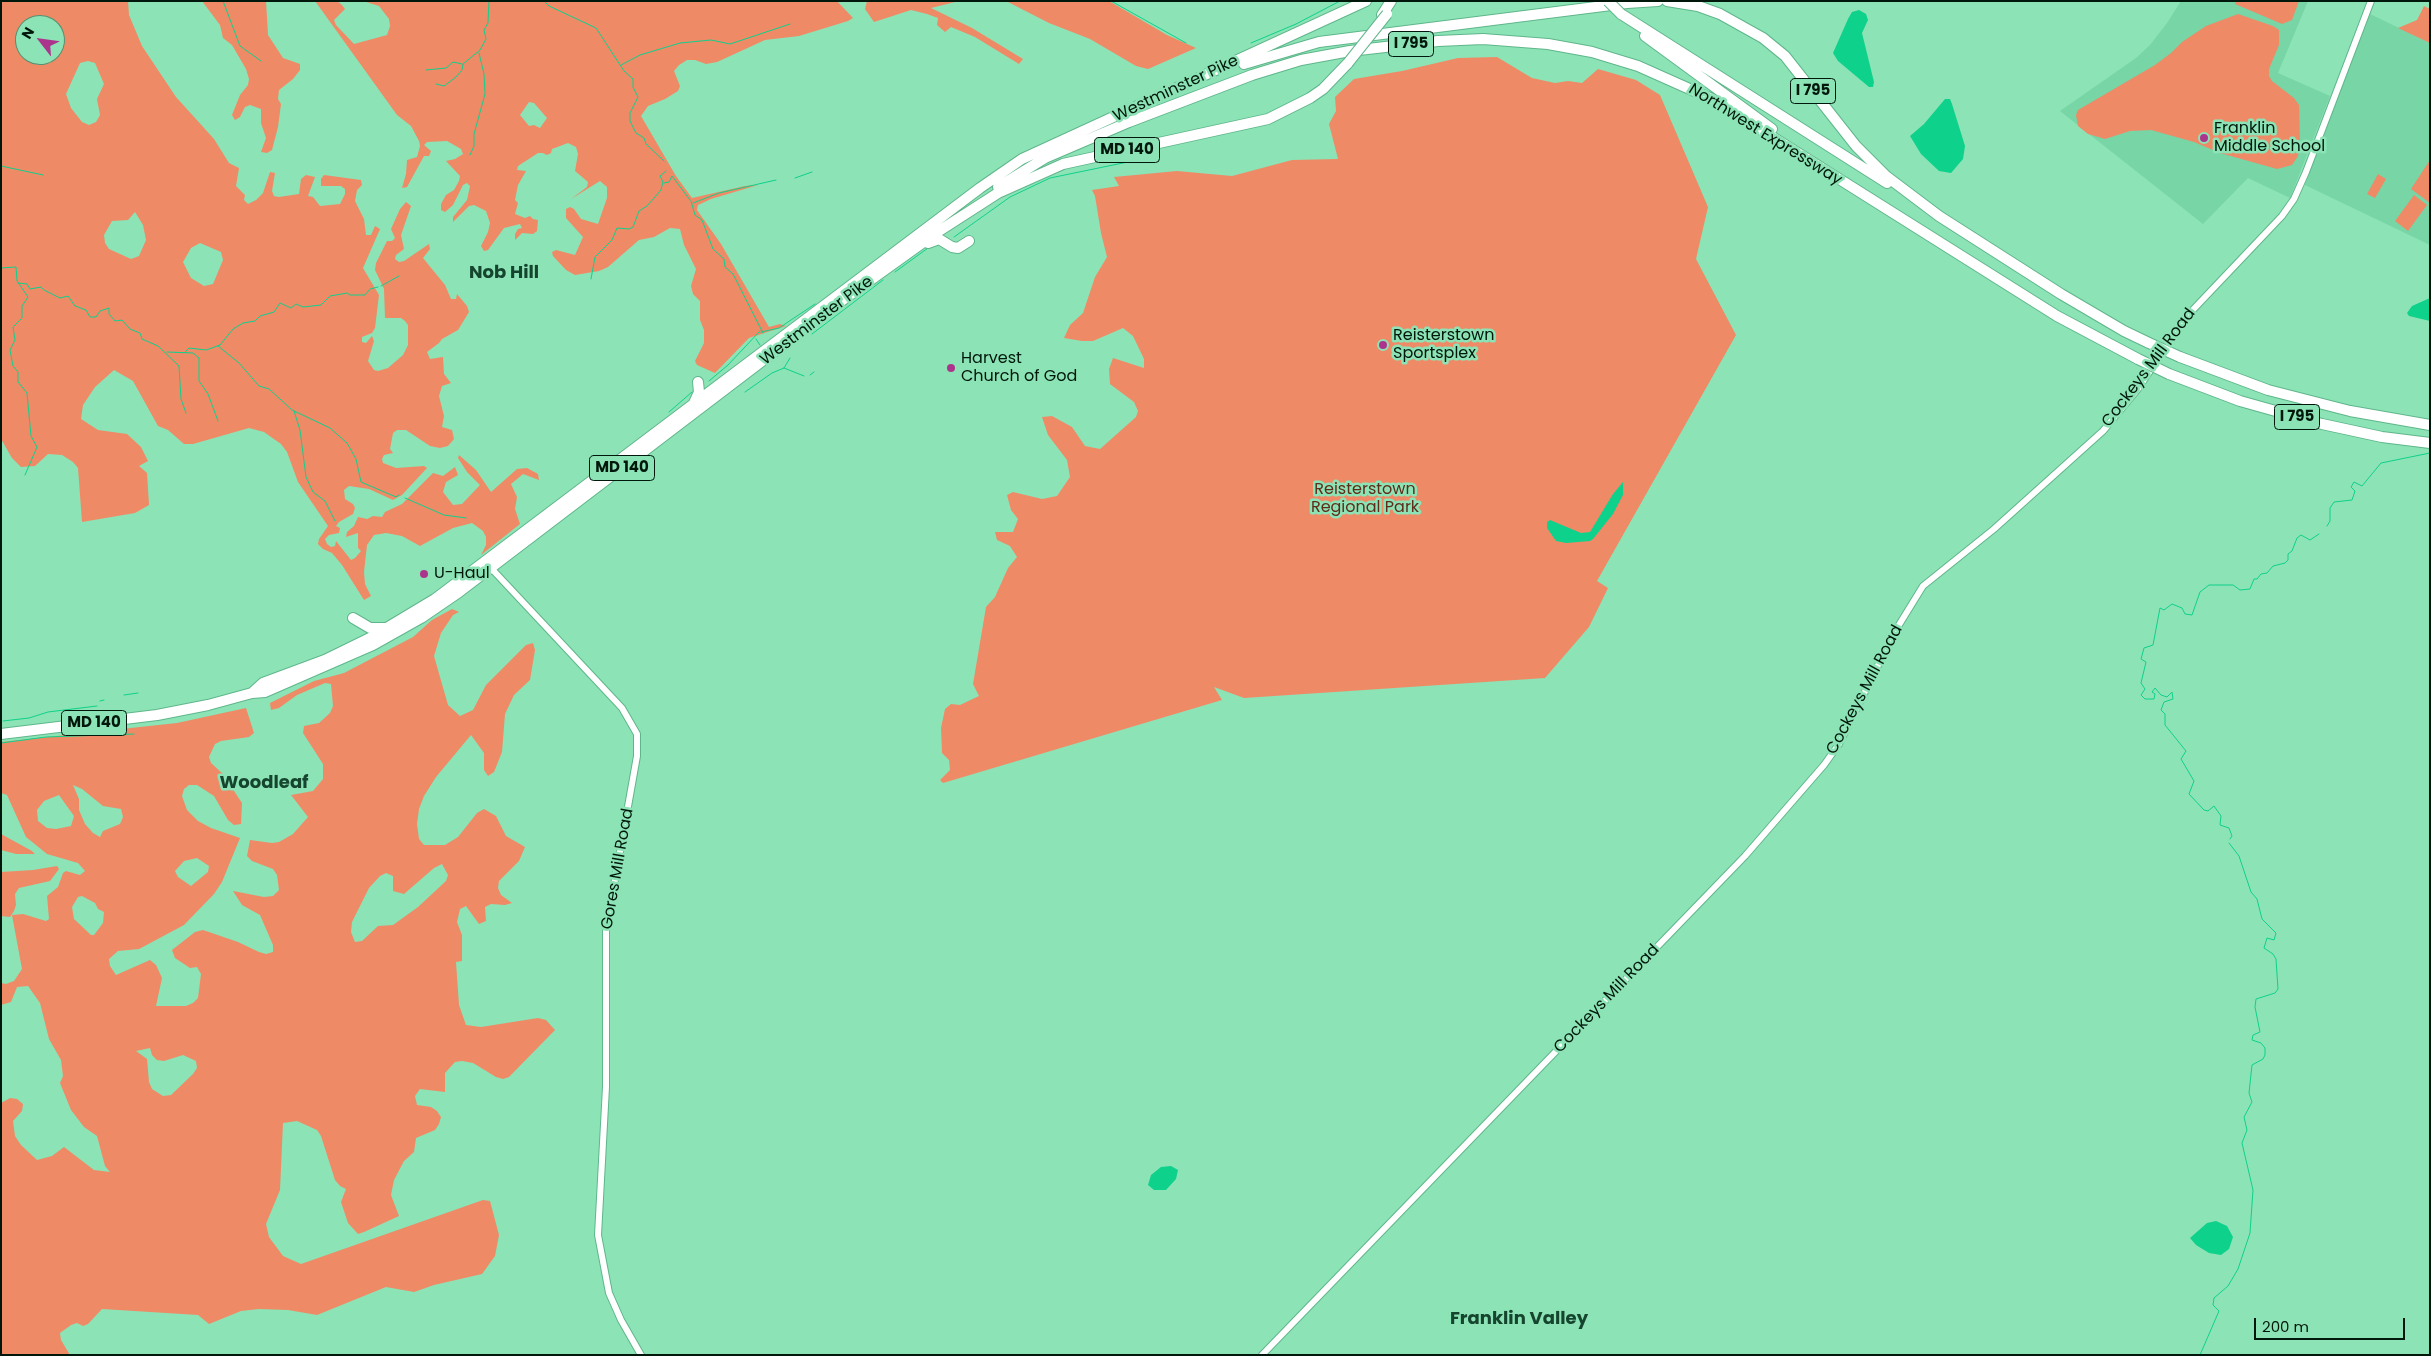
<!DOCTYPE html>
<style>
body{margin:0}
#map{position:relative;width:2431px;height:1356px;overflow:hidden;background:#8ce3b5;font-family:Poppins,sans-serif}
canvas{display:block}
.frame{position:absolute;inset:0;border:2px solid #00170b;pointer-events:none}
.north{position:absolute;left:15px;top:15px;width:50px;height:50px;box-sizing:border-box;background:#8ce3b5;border:1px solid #549171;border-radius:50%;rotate:300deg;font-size:14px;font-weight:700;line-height:20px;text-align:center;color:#00170b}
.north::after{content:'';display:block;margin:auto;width:18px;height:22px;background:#ab358c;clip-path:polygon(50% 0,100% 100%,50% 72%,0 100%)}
.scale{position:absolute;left:2254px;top:1318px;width:151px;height:22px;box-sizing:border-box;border:2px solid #00170b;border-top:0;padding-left:6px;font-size:15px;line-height:18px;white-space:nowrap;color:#00170b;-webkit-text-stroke:4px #8ce3b5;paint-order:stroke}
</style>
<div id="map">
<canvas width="2431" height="1356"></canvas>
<div class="frame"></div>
<div class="north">N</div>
<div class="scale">200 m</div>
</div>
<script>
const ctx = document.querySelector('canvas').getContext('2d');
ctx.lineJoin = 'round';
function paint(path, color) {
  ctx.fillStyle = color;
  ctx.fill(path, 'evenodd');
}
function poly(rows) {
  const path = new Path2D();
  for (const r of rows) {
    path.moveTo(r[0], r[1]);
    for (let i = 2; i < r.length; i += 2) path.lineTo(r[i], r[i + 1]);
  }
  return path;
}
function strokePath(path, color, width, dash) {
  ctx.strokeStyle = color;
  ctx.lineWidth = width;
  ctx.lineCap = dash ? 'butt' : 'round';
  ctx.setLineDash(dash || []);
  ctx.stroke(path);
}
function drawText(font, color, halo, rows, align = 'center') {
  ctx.font = font + ' Poppins,sans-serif';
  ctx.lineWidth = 5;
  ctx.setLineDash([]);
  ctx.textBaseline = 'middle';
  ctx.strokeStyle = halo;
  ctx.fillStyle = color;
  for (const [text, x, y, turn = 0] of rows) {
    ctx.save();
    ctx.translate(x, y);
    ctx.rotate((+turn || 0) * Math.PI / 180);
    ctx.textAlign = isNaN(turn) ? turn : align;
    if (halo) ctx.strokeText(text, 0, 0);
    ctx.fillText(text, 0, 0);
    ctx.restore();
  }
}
paint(poly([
 [2181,1,2308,1,2278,73,2330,96,2290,198,2248,178,2203,224,2060,111,2136,58,2150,45,2167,23],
 [2370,14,2430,43,2430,245,2305,185]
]), '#77d5a6');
paint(poly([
 [1,1,128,1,129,15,142,46,176,97,214,139,229,163,239,168,236,186,245,195,244,200,248,204,256,200,263,193,270,172,275,173,272,191,274,196,279,197,299,194,301,179,306,175,315,177,308,196,313,197,320,206,340,204,345,194,345,189,341,186,321,186,321,179,324,175,361,180,362,185,357,190,355,201,364,219,366,235,371,235,375,226,380,229,363,268,379,295,375,328,372,333,362,337,362,342,366,343,372,336,374,341,368,361,374,370,378,371,388,368,403,355,408,345,408,325,405,321,401,318,385,318,384,289,375,270,376,263,387,241,392,241,395,238,391,229,400,209,406,202,411,206,401,235,404,249,396,255,395,259,399,262,404,261,429,244,430,249,423,258,445,285,451,299,456,299,457,294,467,306,469,312,458,330,442,339,439,343,427,352,430,359,443,357,444,374,451,383,442,386,439,396,444,416,442,427,452,430,454,439,448,446,440,448,430,446,406,430,397,430,393,433,390,449,393,453,384,455,382,459,383,463,396,468,424,466,427,468,402,495,393,500,369,489,349,486,344,490,345,499,353,504,355,508,353,514,339,522,336,526,340,528,339,533,329,535,325,539,327,544,331,547,335,546,336,541,351,560,355,558,361,551,358,548,358,533,346,537,347,532,354,526,358,517,367,519,373,516,382,517,385,512,402,504,433,473,443,476,455,467,458,475,446,482,443,492,453,505,462,504,480,485,467,472,458,458,459,455,476,470,491,492,517,469,527,468,538,474,539,480,523,474,511,484,517,497,515,509,520,524,481,555,486,545,486,537,483,531,472,523,453,528,420,546,402,536,386,533,374,535,367,545,364,572,365,584,371,596,364,600,342,565,332,553,323,549,318,544,319,539,328,526,298,482,287,452,281,444,264,432,249,428,193,444,184,444,168,430,158,426,133,381,114,370,95,387,83,405,81,419,98,430,127,434,141,447,148,461,139,466,147,473,149,505,135,513,82,522,78,468,73,462,62,455,48,454,35,466,21,467,12,458,1,439],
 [25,25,55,25,55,55,25,55],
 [88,61,95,63,104,84,97,99,100,115,96,122,89,125,82,122,71,108,66,94,80,63],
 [135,212,143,225,146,240,139,256,131,259,109,249,105,243,104,235,112,221,128,220],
 [200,243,221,252,223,260,213,284,204,286,191,278,183,262,191,248],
 [202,1,266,1,268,35,283,58,300,64,300,70,293,79,279,90,278,99,281,104,278,127,272,150,267,153,261,152,266,138,261,123,261,109,250,105,245,107,240,117,235,120,232,115,240,95,248,85,249,79,246,69,232,45,223,38,220,25],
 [315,1,337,1,342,5,345,9,334,20,336,25,354,44,387,35,390,26,389,19,379,6,363,1,837,1,853,18,848,21,799,36,765,40,717,62,706,64,695,60,687,60,679,65,674,71,680,86,678,91,665,99,648,106,641,116,676,176,692,198,745,186,758,185,711,199,698,205,697,210,721,244,769,327,780,324,786,326,749,338,715,373,697,365,695,361,704,343,704,330,700,320,700,301,693,294,691,286,696,269,684,245,680,229,670,228,654,237,639,240,608,267,599,271,575,275,566,270,553,256,552,252,556,250,575,255,583,237,566,218,566,209,570,207,574,209,581,219,598,224,607,198,607,187,600,181,571,199,587,187,588,182,575,171,578,154,576,147,568,143,552,149,551,153,547,155,543,153,538,153,518,166,517,170,526,171,518,185,515,200,518,203,515,214,525,218,530,216,533,219,538,220,537,231,533,234,522,233,515,240,515,234,518,229,522,228,520,224,504,228,488,250,484,251,481,246,488,232,490,223,486,211,474,205,469,206,453,222,453,217,467,200,470,186,467,183,463,185,453,205,445,212,441,210,441,204,446,195,454,190,459,181,460,176,446,161,455,159,463,154,461,149,447,141,427,142,424,145,431,151,429,156,424,156,407,187,402,188,406,174,407,160,417,157,420,146,419,141,411,126,397,115],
 [529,102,534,103,547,118,540,128,534,125,529,126,520,115],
 [867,1,959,1,931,8,972,28,1023,59,1019,64,975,37,951,27,945,32,937,25,938,18,927,14,911,10,874,22,865,9],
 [1006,1,1109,1,1167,35,1196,48,1148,69,1136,66,1090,39,1049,23],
 [2236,1,2299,1,2292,20,2282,24,2235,4],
 [2424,6,2430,9,2430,43,2398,28,2417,20],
 [2238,14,2273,26,2279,30,2279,45,2269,69,2269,76,2272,81,2294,98,2299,105,2300,145,2298,156,2292,165,2277,169,2220,153,2194,142,2151,130,2130,131,2105,139,2088,134,2078,126,2076,115,2078,110,2155,65,2171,53,2182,42,2206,26],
 [1497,57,1532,78,1555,83,1568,81,1582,83,1598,69,1636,80,1660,95,1708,207,1696,259,1736,335,1597,581,1608,588,1589,627,1545,678,1244,698,1214,687,1222,700,943,783,940,780,950,770,949,760,942,753,941,728,945,709,951,704,960,705,979,696,973,684,986,607,995,597,1008,568,1017,557,1010,546,997,540,995,532,1013,532,1018,519,1011,510,1007,495,1013,492,1042,499,1057,496,1070,477,1067,460,1048,435,1042,417,1052,416,1072,427,1085,446,1100,449,1136,417,1138,411,1134,402,1110,384,1109,369,1113,358,1144,368,1144,359,1133,336,1123,328,1093,341,1082,341,1064,338,1070,325,1083,313,1095,277,1107,257,1101,233,1095,196,1092,190,1119,186,1114,177,1177,171,1232,176,1292,160,1338,159,1329,124,1336,111,1335,97,1354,79,1402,71,1458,58],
 [2430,160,2430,203,2411,189],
 [2378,174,2386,179,2375,198,2367,194],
 [2414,195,2427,205,2408,231,2395,221],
 [452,609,459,612,453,615,441,633,434,656,448,705,460,716,473,710,486,685,526,645,533,643,535,650,530,680,514,695,505,714,502,752,494,772,488,776,484,770,484,753,471,735,436,777,424,796,419,809,417,824,419,839,424,845,445,845,458,837,477,813,484,809,496,816,506,836,525,847,519,861,499,881,498,888,501,895,512,903,505,905,491,904,485,907,486,921,479,924,466,906,460,909,457,922,462,935,462,961,456,962,459,1005,466,1025,481,1027,538,1018,546,1020,555,1030,509,1077,503,1079,496,1077,473,1063,462,1061,455,1062,445,1073,445,1092,420,1089,415,1096,417,1105,431,1107,437,1111,441,1117,439,1124,435,1130,416,1138,414,1152,404,1161,394,1180,391,1195,399,1216,364,1232,358,1234,348,1223,341,1202,346,1189,340,1186,335,1180,321,1136,317,1130,297,1121,283,1123,280,1190,266,1224,269,1237,283,1256,301,1264,483,1200,490,1201,499,1235,495,1256,482,1274,434,1285,414,1292,386,1287,317,1315,288,1310,259,1309,241,1311,209,1324,198,1315,102,1309,88,1324,83,1326,77,1323,71,1325,60,1333,61,1340,70,1355,1,1355,1,1103,10,1098,17,1099,23,1104,22,1111,13,1121,15,1136,21,1145,37,1160,52,1156,64,1147,94,1170,110,1172,105,1166,97,1136,84,1127,71,1110,60,1083,63,1076,61,1060,49,1039,40,1003,28,986,17,987,11,1002,1,1005,1,983,6,984,14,981,22,969,12,915,23,914,46,921,49,919,47,896,58,887,63,873,66,871,80,875,85,871,78,863,47,854,26,837,7,795,1,793,1,742,177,723,246,708,254,733,249,737,221,741,215,744,209,757,211,763,234,784,234,791,242,803,241,824,234,825,228,820,214,796,197,785,189,785,184,789,182,796,187,810,198,821,211,828,240,838,222,882,214,894,184,925,139,949,118,951,109,959,110,966,116,975,150,960,156,965,162,978,156,1006,186,1006,193,1003,198,998,201,974,197,967,190,968,175,958,172,950,195,932,203,930,238,942,259,952,266,954,273,952,273,945,260,915,242,905,233,891,264,897,273,896,279,890,277,875,273,869,252,861,247,856,250,840,272,843,279,842,293,834,308,817,291,795,313,791,323,779,323,764,303,733,304,726,319,723,330,713,333,706,331,684,325,683,297,695,279,708,271,710,270,703,314,681,344,673,413,637,432,620],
 [73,785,82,789,103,806,121,809,123,817,120,824,103,831,100,837,93,833,85,824,79,810,79,799],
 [59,795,74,816,71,826,56,829,47,828,38,821,37,810,44,801],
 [197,858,209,866,208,872,191,886,178,877,175,871,184,861],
 [442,864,448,875,446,881,418,907,393,925,378,926,362,941,355,942,351,932,352,922,369,888,380,876,386,873,393,876,393,891,404,894,434,868],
 [82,896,95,903,98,909,104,912,103,923,94,935,91,935,74,919,72,907,78,897],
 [150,1048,152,1055,157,1060,164,1061,183,1055,196,1061,197,1068,193,1074,171,1095,163,1096,152,1089,149,1082,147,1059,136,1051],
 [1,834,32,851,35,854,16,854,1,850],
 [57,866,59,869,50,881,19,888,15,894,16,905,14,911,10,917,1,916,1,872,33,870]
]), '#ef8a67');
paint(poly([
 [1859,10,1866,14,1868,20,1862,33,1874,82,1873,87,1869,87,1838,61,1833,53,1848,19,1852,12],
 [1945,99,1950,99,1952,104,1965,146,1963,159,1951,173,1939,171,1921,154,1910,136,1924,124],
 [2430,298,2430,321,2409,316,2407,313,2412,306],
 [1623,482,1623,495,1613,514,1593,539,1590,541,1566,543,1556,541,1547,528,1547,522,1550,520,1581,533,1590,532,1613,494],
 [1171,1166,1178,1170,1176,1179,1166,1190,1154,1190,1148,1185,1151,1175,1161,1167],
 [2216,1221,2227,1226,2233,1237,2229,1249,2221,1255,2209,1253,2196,1245,2190,1238,2207,1223]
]), '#0ed18b');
strokePath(poly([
 [223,1,240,46,261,61],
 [544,1,549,6,596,28,624,71,633,79,633,87,638,97,630,113,630,121,636,133,644,138,646,144,664,161],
 [1111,1,1186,43],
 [1251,43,1296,24,1340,1],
 [621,65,640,55,680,43,711,40,730,44,790,24],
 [426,70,446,68,453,62,462,64],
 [436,84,444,86,456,77,462,70,463,64,480,50,486,39,484,30,488,23,489,1],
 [470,155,474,146,474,134,485,94,484,74,479,53],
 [1,166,43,175],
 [795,178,812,172],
 [664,183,669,182,672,176,690,200],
 [691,201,695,215,702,220,713,249,724,259,725,267,733,274,763,333],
 [693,203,719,193,776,180],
 [954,237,1010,197,1050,178,1152,157],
 [1,268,16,267,17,281,28,297,22,306,22,318,13,327,15,340,10,350,13,366,18,372,18,382,27,393,31,436,37,447,25,475],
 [895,272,928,248],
 [591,279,595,257,612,240,617,228,629,229,633,227,639,211,647,206,661,190,663,182,660,176,666,171],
 [18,283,27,284,30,289,41,287,44,290,60,298,68,296,75,306,86,310,90,317,96,317,100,311,109,308,109,314,115,321,122,320,130,329,140,333,142,339,158,346,179,366,181,399,186,413],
 [381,286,399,276],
 [761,332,779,328,815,304],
 [812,334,883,280],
 [756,339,760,345],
 [218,346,239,363,259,386,269,389,292,410,330,428,347,443,356,459,361,482,396,497,399,495],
 [167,352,193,353,199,358,199,381,208,394,218,421],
 [184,353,189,348,206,350,220,345,233,329,243,323,255,321,260,316,274,312,280,303,291,308,296,304,303,307,321,305,330,296,347,293,350,295,365,295,370,289,378,287],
 [784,368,804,376],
 [810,375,814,372],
 [709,381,728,365,760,331],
 [745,392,772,373,784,368,790,358],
 [294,411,300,430,306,477,313,492,325,501,335,521],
 [669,412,692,392],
 [405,498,444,515,466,518],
 [2327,526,2330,521,2330,508,2334,502,2352,500,2355,491,2351,487,2354,482,2362,486,2381,463,2430,453],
 [124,695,138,693],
 [100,701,104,700],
 [3,721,29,718,48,712,97,706],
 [1,743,46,737,134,734],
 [2230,839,2232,836,2229,828,2220,825,2221,816,2214,806,2208,811,2204,810,2189,794,2194,781,2181,759,2186,751,2165,725,2165,714,2161,710,2164,702,2173,699,2172,692,2167,697,2161,695,2155,688,2152,692,2155,694,2154,699,2145,699,2141,695,2145,689,2141,683,2146,662,2141,659,2144,648,2153,645,2160,608,2164,610,2172,604,2182,608,2185,614,2192,615,2200,592,2209,585,2233,585,2240,590,2250,589,2254,579,2257,579,2261,574,2267,573,2273,566,2285,563,2288,560,2288,554,2292,551,2297,538,2301,535,2310,540,2319,534],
 [2200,1355,2219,1311,2213,1305,2214,1298,2228,1286,2238,1269,2250,1233,2253,1190,2242,1143,2247,1130,2244,1117,2252,1102,2249,1093,2252,1065,2263,1059,2265,1055,2265,1048,2261,1043,2252,1040,2253,1035,2260,1032,2255,1007,2256,999,2275,993,2278,989,2276,959,2273,954,2264,948,2267,938,2274,940,2276,933,2262,919,2257,899,2251,892,2239,856,2229,843]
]), '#0ed18b', 1);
const minor = poly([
 [490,567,622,708,637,734,637,756,606,930,606,1087,598,1235,609,1293,621,1320,641,1355],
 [1262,1355,1745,856,1824,765,1839,744,1894,633,1923,586,1994,529,2103,431,2137,390,2188,315,2282,216,2294,199,2306,172,2371,1]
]);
const highway = poly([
 [1667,1,1698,6,1720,14,1763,38,1785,56,1856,146,1886,176,1939,216,2061,294,2124,331,2149,343],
 [1621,14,1887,183],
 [1382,15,1391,1],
 [1645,36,1772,129],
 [1244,64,1319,42,1627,3,1658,1],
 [998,187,1045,158,1129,122,1252,75,1301,60,1350,51,1438,41,1483,39,1548,44,1592,52,1638,66,1712,99,2057,316,2138,359],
 [928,243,939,239,952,247,958,248,969,241],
 [2180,357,2268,390,2350,411,2430,425],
 [2169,374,2240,401,2322,424,2382,437,2430,443],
 [694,403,699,392,698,382],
 [353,618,370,628,386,628],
 [252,693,263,683,325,660,370,638,435,599,980,188,1022,159,1366,1],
 [1,734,157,715,208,705,252,693,265,692,373,645,421,618,459,592,829,310,939,231,998,193,1063,164,1268,119,1310,98,1323,89,1348,63]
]);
strokePath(minor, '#5fb68b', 8);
strokePath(highway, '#5fb68b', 12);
strokePath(minor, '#fff', 6);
strokePath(highway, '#fff', 10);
const highwayBridge = poly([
 [1608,1,1621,14],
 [1348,63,1387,14],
 [2149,343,2180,357],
 [2138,359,2169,374]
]);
strokePath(highwayBridge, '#5fb68b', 12, []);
strokePath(highwayBridge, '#fff', 10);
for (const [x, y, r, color] of [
 [2204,138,5,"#ab358c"],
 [1383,345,5,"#ab358c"],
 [951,368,5,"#ab358c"],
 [424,574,5,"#ab358c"]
]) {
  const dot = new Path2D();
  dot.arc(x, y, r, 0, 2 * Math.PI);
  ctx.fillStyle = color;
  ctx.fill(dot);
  strokePath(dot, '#8ce3b5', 2);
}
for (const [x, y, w] of [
 [1411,44,45],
 [1813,91,45],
 [1127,150,65],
 [2297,417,45],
 [622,468,65],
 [94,723,65]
]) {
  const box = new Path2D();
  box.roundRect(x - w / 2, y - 12.5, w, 25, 4);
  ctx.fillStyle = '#8ce3b5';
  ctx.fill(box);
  strokePath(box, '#00170b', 1);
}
drawText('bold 15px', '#00170b', null, [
 ["I 795",1411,44],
 ["I 795",1813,91],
 ["MD 140",1127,150],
 ["I 795",2297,417],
 ["MD 140",622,468],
 ["MD 140",94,723]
]);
drawText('16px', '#00170b', '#8ce3b5', [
 ["Westminster Pike",1176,89,-25],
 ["Northwest Expressway",1765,135,32],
 ["Westminster Pike",817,321,-37],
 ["Cockeys Mill Road",2149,368,-53],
 ["Cockeys Mill Road",1865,690,-62],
 ["Gores Mill Road",618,869,-80],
 ["Cockeys Mill Road",1607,999,-46]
]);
drawText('16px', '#00170b', '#8ce3b5', [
 ["Franklin",2214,129],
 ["Middle School",2214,147],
 ["Reisterstown",1393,336],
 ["Sportsplex",1393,354],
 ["Harvest",961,359],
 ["Church of God",961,377],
 ["U-Haul",434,574]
], 'left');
drawText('16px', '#5f2c1a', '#8ce3b5', [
 ["Reisterstown",1365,490],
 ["Regional Park",1365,508]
]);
drawText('bold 18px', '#16452f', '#8ce3b5', [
 ["Nob Hill",504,273],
 ["Woodleaf",264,783],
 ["Franklin Valley",1519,1319]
]);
</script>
